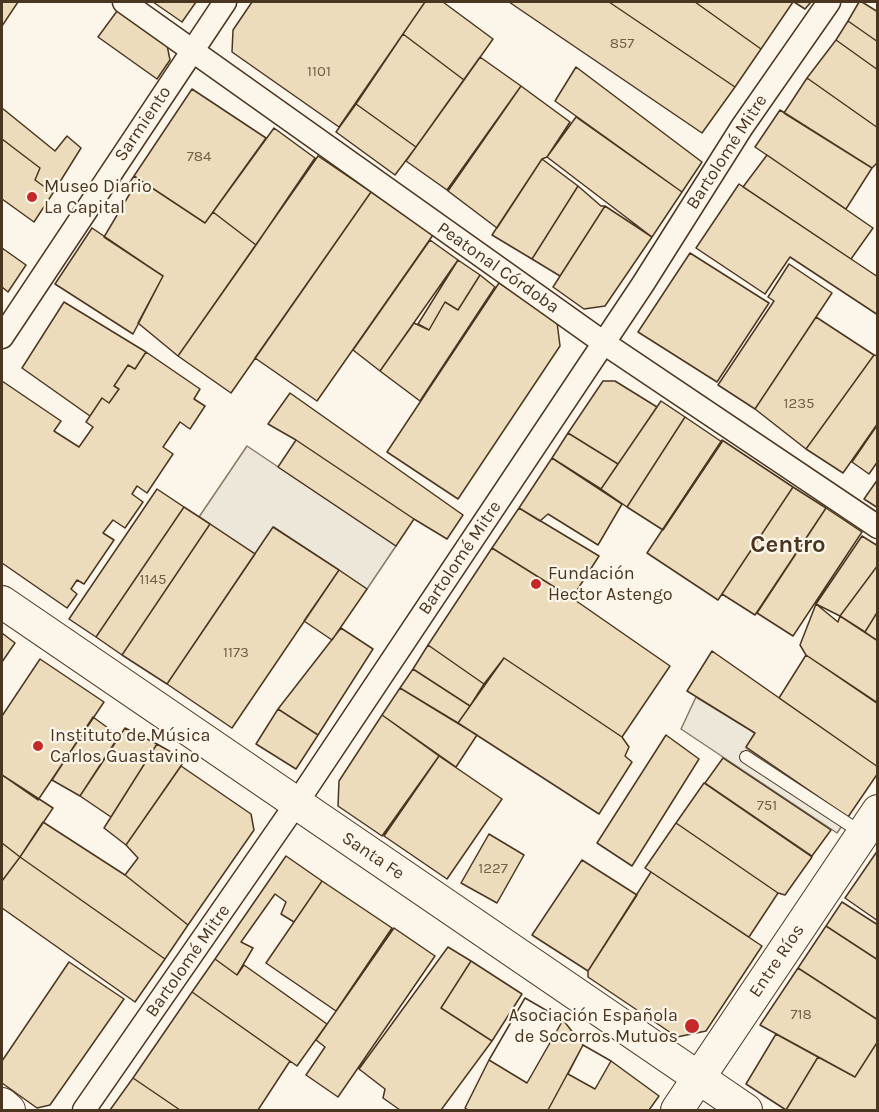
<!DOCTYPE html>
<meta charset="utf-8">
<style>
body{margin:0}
#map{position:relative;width:879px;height:1112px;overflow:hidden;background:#fbf6e9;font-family:Karla,sans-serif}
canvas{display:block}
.frame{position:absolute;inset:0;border:3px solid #4a3520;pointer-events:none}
</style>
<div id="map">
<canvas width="879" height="1112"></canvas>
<div class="frame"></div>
</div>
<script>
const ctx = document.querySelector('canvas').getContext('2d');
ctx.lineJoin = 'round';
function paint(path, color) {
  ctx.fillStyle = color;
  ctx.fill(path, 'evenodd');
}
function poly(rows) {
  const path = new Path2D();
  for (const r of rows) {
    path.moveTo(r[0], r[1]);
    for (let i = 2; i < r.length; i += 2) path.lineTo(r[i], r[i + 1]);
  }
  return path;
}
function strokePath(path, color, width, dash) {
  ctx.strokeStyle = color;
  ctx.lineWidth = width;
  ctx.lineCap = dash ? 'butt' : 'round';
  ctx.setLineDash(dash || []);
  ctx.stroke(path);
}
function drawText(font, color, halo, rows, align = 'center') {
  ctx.font = font + ' Karla,sans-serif';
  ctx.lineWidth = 4.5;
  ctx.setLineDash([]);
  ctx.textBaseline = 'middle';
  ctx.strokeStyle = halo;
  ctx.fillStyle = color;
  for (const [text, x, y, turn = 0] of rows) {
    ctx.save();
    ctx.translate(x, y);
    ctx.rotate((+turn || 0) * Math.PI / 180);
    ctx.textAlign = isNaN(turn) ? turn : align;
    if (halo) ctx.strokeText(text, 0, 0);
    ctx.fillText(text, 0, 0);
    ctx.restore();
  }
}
const parking = poly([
 [247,446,396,546,367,589,274,527,255,554,199,517,247,446],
 [696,697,755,733,746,748,848,817,837,833,681,729,696,697]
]);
paint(parking, '#ede7d9');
strokePath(parking, '#887966', 1.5);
const building = poly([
 [2,2,18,2,2,26,2,2],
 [153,2,196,2,182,22,153,2],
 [252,2,425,2,339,127,232,52,233,30,252,2],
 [425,2,443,2,493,39,464,80,403,34,425,2],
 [509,2,609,2,735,87,702,133,509,2],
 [609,2,695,2,761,49,735,87,609,2],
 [695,2,793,2,761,49,695,2],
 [794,2,811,2,805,9,794,2],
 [859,2,862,2,878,12,878,42,848,21,859,2],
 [120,7,166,40,170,60,157,79,98,37,120,7],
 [848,21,878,42,878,70,836,40,848,21],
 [403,34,464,80,416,147,356,104,403,34],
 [836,40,878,70,878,128,807,78,836,40],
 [480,57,521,86,447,190,406,161,480,57],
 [576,67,702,162,682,192,555,101,576,67],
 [807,78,878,128,878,162,872,168,784,113,807,78],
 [521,86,570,122,547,157,542,159,497,228,448,191,521,86],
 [192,89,266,138,205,223,134,176,192,89],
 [356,104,416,147,395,175,336,132,356,104],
 [2,108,55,151,67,136,81,148,53,193,35,180,40,168,2,139,2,108],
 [780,110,872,168,846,209,755,147,780,110],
 [576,117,682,192,652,237,547,157,576,117],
 [274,128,315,158,256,245,213,212,274,128],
 [2,139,40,168,35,180,53,193,34,222,2,199,2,139],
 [767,155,873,228,851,259,743,187,767,155],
 [318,156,371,192,231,393,178,356,318,156],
 [542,159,578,186,532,259,492,235,542,159],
 [134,176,205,223,213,212,256,245,178,356,138,323,163,276,104,237,135,185,130,182,134,176],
 [739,184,878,277,878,315,790,257,765,294,696,248,739,184],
 [578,186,601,206,605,206,560,276,532,259,578,186],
 [371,192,433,235,317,401,255,358,371,192],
 [605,206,652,237,605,306,584,309,553,287,605,206],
 [92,228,163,276,133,334,55,284,92,228],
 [430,240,458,260,380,371,353,350,430,240],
 [2,248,26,265,8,292,2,287,2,248],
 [690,253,769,303,717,382,638,332,690,253],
 [458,260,480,275,458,310,445,302,429,330,418,324,458,260],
 [789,264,832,293,755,409,718,385,774,301,768,297,789,264],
 [480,275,495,287,420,401,380,371,414,323,429,330,445,302,458,310,480,275],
 [499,283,557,322,560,346,458,499,387,452,499,283],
 [64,302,146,352,135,369,128,365,114,386,119,389,109,403,102,398,90,416,22,368,64,302],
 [816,317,874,355,806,449,755,409,816,317],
 [146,352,200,389,194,399,205,406,190,429,180,422,163,447,173,454,147,493,137,486,132,494,143,502,125,528,113,520,103,533,114,540,84,584,77,580,71,589,77,594,67,608,2,563,2,381,61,421,54,431,79,447,93,427,86,422,102,398,109,403,119,389,114,386,128,365,135,369,146,352],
 [874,355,878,356,878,423,843,473,806,449,874,355],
 [603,381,615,381,657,407,618,464,568,433,603,381],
 [290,393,463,515,447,539,414,519,296,440,268,424,290,393],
 [661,401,685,417,627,507,601,489,661,401],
 [685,417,722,442,663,530,627,507,685,417],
 [878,424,878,461,869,474,852,462,878,424],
 [568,433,618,464,601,489,552,458,568,433],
 [296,440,414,519,396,546,278,467,296,440],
 [722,440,793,487,718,600,647,553,722,440],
 [552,458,622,504,598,545,548,514,540,521,519,508,552,458],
 [878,479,878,508,864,499,878,479],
 [793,487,826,508,755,615,722,594,793,487],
 [157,489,184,507,96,637,69,619,157,489],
 [184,507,210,524,122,655,96,637,184,507],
 [519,508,599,556,572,598,492,548,519,508],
 [826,508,862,532,793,636,757,613,826,508],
 [210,524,255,554,167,684,122,655,210,524],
 [273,527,339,570,232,728,167,684,273,527],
 [862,536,878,546,878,565,840,616,816,604,862,536],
 [492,548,572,598,670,666,622,737,504,658,484,684,428,645,492,548],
 [878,565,878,611,865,632,840,616,878,565],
 [339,570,367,589,332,640,304,621,339,570],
 [816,604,838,622,840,616,878,641,878,704,806,655,800,645,816,604],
 [878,611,878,641,865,632,878,611],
 [341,628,373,649,318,735,278,709,341,628],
 [2,633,15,643,2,662,2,633],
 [428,645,484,684,470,706,413,669,428,645],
 [712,651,878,767,878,773,848,817,746,747,755,733,687,691,712,651],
 [806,655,878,703,878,767,779,698,806,655],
 [504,658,622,737,629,747,625,756,632,762,599,814,458,723,504,658],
 [40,659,104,702,38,800,2,775,2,716,40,659],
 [413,669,470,706,458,723,400,688,413,669],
 [400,688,477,735,456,767,382,715,400,688],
 [278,709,318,735,296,769,256,744,278,709],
 [382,715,439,756,382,836,338,806,339,781,382,715],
 [93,717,119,736,80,796,52,780,93,717],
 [125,728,157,744,111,817,80,796,125,728],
 [666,735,699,759,632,866,597,843,666,735],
 [157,744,185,760,126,845,104,828,157,744],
 [439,756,502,799,447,879,384,836,439,756],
 [723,758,831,830,812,856,705,783,723,758],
 [181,766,251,814,254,830,188,925,125,875,138,858,126,845,181,766],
 [2,775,53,808,20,857,2,843,2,775],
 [704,783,812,857,785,895,778,893,676,823,704,783],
 [43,822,125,875,188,925,165,959,20,857,43,822],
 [676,823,778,893,749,937,645,868,676,823],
 [489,834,524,855,497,903,461,883,489,834],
 [2,843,20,857,2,881,2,843],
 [878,850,878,921,845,898,878,850],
 [286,856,322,881,294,922,281,914,286,902,275,894,241,942,253,948,237,975,215,959,286,856],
 [20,857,165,959,135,1002,2,908,2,881,20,857],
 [582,860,637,895,588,971,532,935,582,860],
 [651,872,762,946,706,1031,677,1037,588,977,588,971,651,872],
 [322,881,392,928,336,1011,266,963,322,881],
 [842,902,878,925,878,960,826,926,842,902],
 [826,926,878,960,878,1020,798,968,826,926],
 [394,928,435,956,338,1097,306,1075,325,1047,316,1040,394,928],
 [448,947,471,961,441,1008,492,1041,441,1110,400,1110,383,1098,385,1089,359,1069,448,947],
 [215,959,237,975,244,965,327,1024,297,1066,192,992,215,959],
 [471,961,522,994,492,1041,441,1008,471,961],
 [69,962,124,999,50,1105,37,1108,2,1083,2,1061,69,962],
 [798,968,878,1020,878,1041,855,1077,760,1025,798,968],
 [192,992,290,1061,258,1110,180,1110,133,1078,192,992],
 [525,998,563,1020,527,1083,489,1060,525,998],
 [525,998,563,1020,583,1045,548,1110,468,1110,465,1108,489,1060,525,998],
 [776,1034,818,1057,786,1110,746,1084,776,1034],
 [878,1041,878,1110,786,1110,818,1057,855,1077,878,1041],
 [583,1045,611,1061,595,1089,568,1074,583,1045],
 [583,1045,611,1061,659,1096,649,1110,548,1110,583,1045],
 [133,1078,180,1110,110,1110,133,1078]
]);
paint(building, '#ecdcbc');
strokePath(building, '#4a3520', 1.5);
const lane = poly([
 [746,757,862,833]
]);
const street = poly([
 [124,2,604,343,878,527],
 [2,337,225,2],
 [84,1110,296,804,643,284,742,127,829,2]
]);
const secondary = poly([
 [2,602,746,1110],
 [2,1104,9,1110],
 [677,1110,878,811]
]);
strokePath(lane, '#4a3520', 14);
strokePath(street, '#4a3520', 25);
strokePath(secondary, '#4a3520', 34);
strokePath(lane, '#fbf6e9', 12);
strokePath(street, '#fbf6e9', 22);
strokePath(secondary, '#fbf6e9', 32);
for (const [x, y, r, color] of [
 [32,197,6,"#c62828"],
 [536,584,6,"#c62828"],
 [38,746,6,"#c62828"],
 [692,1026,8,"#c62828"]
]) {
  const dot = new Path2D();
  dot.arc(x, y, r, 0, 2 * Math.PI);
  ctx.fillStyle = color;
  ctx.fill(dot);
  strokePath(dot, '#fbf6e9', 2);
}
drawText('15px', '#725f47', null, [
 ["857",622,44],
 ["1101",319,72],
 ["784",199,157],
 ["1235",799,404],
 ["1145",153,580],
 ["1173",236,653],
 ["751",767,806],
 ["1227",493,869],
 ["718",801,1015]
]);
drawText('18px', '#4a3520', '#fbf6e9', [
 ["Sarmiento",143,124,-56],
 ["Bartolomé Mitre",727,152,-57],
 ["Peatonal Córdoba",498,268,35],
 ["Bartolomé Mitre",460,558,-56],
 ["Santa Fe",373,856,34],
 ["Bartolomé Mitre",188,961,-55],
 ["Entre Ríos",777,961,-56]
]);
drawText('18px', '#4a3520', '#fbf6e9', [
 ["Museo Diario",44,187],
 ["La Capital",44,208],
 ["Fundación",548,574],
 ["Hector Astengo",548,595],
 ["Instituto de Música",50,736],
 ["Carlos Guastavino",50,757],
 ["Asociación Española",678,1016,"right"],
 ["de Socorros Mutuos",678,1037,"right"]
], 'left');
drawText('bold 24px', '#4a3520', '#fbf6e9', [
 ["Centro",788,545]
]);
</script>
